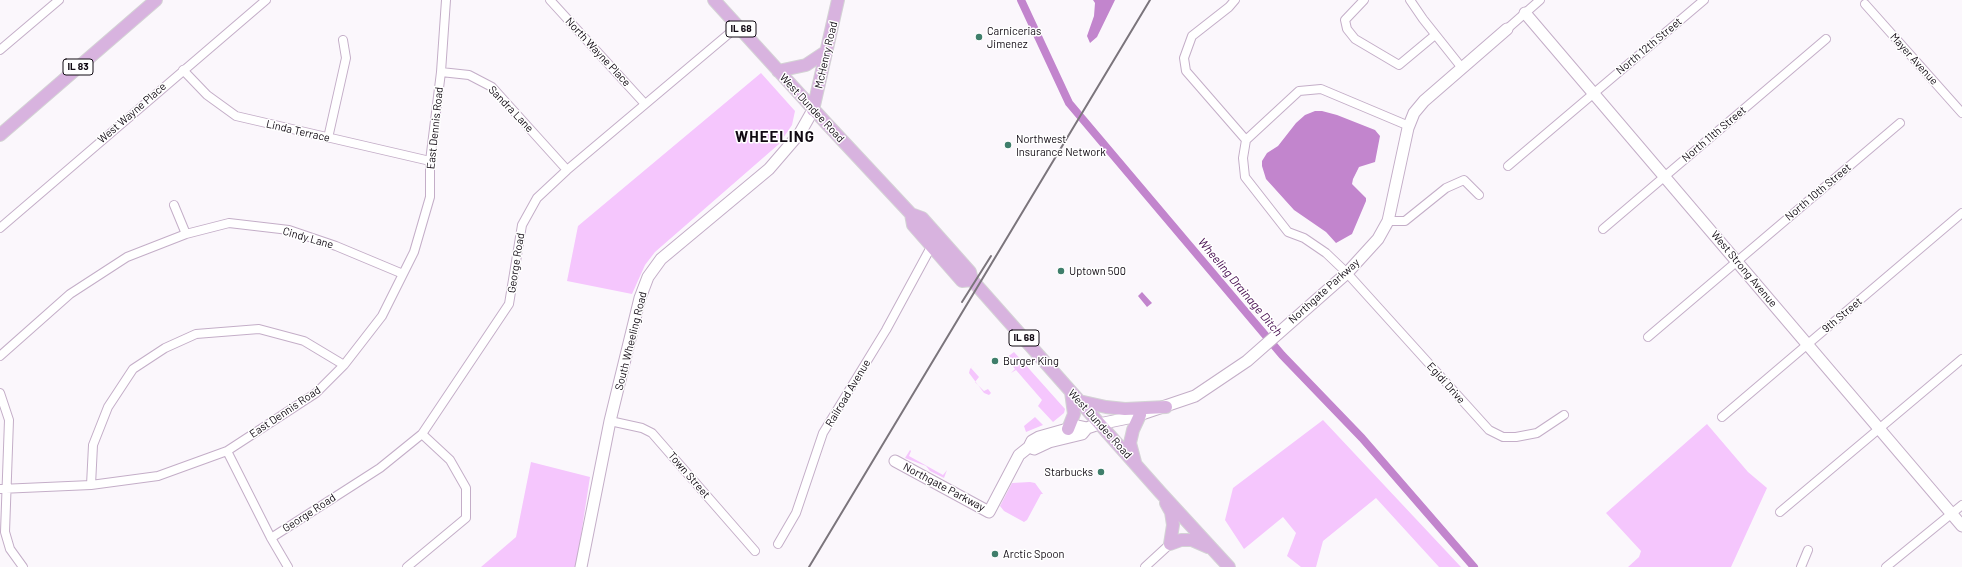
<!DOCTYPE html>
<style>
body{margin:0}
canvas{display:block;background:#fbf7fc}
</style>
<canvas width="1962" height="567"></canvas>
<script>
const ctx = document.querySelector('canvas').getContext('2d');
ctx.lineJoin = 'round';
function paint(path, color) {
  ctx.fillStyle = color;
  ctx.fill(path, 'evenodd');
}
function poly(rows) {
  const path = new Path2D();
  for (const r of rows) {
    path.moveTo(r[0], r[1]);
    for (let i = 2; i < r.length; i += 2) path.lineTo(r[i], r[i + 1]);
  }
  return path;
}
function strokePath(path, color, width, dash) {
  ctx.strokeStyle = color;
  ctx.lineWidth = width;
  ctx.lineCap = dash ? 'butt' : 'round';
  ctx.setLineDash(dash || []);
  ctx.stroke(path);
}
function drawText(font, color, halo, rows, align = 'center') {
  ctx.font = font + ' Barlow,sans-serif';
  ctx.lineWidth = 3;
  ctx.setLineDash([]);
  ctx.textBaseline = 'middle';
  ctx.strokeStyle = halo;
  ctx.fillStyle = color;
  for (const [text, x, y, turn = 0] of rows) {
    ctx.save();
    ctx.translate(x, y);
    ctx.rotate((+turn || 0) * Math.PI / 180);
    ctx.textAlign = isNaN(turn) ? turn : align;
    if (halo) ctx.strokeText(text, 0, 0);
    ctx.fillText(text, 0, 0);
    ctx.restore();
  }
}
paint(poly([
 [761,73,795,111,792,125,779,144,655,252,645,265,632,294,567,281,578,226],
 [1014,352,1065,409,1064,413,1053,422,1038,406,1042,400,1016,370,1011,373,1015,369,1006,358],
 [976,362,971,368,979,377,975,382,984,391,988,389,991,393,989,395,984,393,969,373,970,369],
 [1035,417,1043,425,1026,432,1024,426],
 [1323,420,1461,567,1439,567,1376,498,1323,541,1316,567,1301,567,1287,556,1296,533,1283,517,1244,549,1225,520,1233,488],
 [1707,424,1748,472,1767,488,1731,567,1628,567,1639,557,1641,551,1606,513],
 [910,450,911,451,909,456,943,475,947,470,944,478,930,471,926,466,905,458],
 [531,462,590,477,576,567,481,567,516,537],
 [1030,482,1035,483,1043,494,1041,494,1027,520,1024,522,1004,511,1000,506,1012,483]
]), '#f5c6fd');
paint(poly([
 [1093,0,1115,0,1097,37,1090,43,1087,36,1094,16,1095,3],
 [1315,111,1322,111,1337,115,1375,130,1380,136,1375,162,1359,167,1353,179,1352,184,1366,198,1366,201,1352,234,1336,243,1326,232,1294,210,1266,179,1262,166,1262,161,1267,153,1278,146,1296,123,1305,115],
 [1142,292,1152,303,1147,307,1138,296]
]), '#c285cd');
strokePath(poly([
 [1021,0,1069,103,1282,355,1362,438,1474,567]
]), '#c285cd', 8);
const street = poly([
 [550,0,645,104],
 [1235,0,1229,7,1192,36,1184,58,1186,71,1246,140],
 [1364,0,1345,20,1347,29,1355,39,1399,65,1435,35],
 [1410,0,1423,19,1462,68],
 [1865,4,1962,113],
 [1507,29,1540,0],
 [0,50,59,0],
 [183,70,207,95,236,116,430,161],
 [441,72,469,75,492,87,567,170],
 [1409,126,1321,89,1299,91,1246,140,1243,158,1245,177,1288,232,1304,238,1326,253,1347,273,1489,430,1503,437,1516,437,1537,433,1564,415],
 [328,138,346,58,343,40],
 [1508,166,1704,0],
 [174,205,186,234],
 [1388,221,1405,221,1446,188,1464,180,1479,195],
 [0,228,266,0],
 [1603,229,1826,39],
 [1648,337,1900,123],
 [0,356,70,294,127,257,186,234,229,223,289,230,336,246,403,274],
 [0,393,9,420,5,532,10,549,23,567],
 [1722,417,1962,213],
 [610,421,642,428,652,433,755,551],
 [227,451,271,538,288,567],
 [91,485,93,445,108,407,133,369,165,348,196,334,259,329,304,341,344,365],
 [0,489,91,485,158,476,227,451,316,393,344,365,382,316,414,252,430,197,430,161,441,72,446,0],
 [1780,512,1962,359],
 [271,538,380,468,422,434,509,304,522,225,537,198,567,170,738,26],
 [778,544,796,513,823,433,886,330,931,247],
 [407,567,466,518,466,488,450,460,422,434],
 [1145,567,1170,544],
 [1801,567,1808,550],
 [1886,567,1962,505]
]);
const secondary = poly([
 [1525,13,1962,526],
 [1029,447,1034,449,1049,442,1082,434,1087,428,1099,424,1133,417,1195,396,1247,361,1347,273,1378,239,1388,221,1408,128,1414,113,1424,101,1507,29],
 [895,461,989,512,1019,455,1029,447,1032,441,1039,437,1078,426,1087,428],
 [581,567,610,421,640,298,648,277,661,259,769,169,800,133,813,110]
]);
const primary = poly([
 [714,0,826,123,911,214,922,218,970,272,972,280,1160,492,1229,567],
 [778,71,806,65,827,51],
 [813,110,838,0],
 [0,135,156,0],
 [911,214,913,225,962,281,972,280],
 [1079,401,1106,407,1125,409,1166,407],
 [1068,429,1074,414,1071,392],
 [1135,462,1130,443,1133,430,1140,415],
 [1166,503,1171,512,1173,525,1170,544,1181,540,1192,540,1208,547]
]);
strokePath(street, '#c4aec8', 10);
strokePath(secondary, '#c4aec8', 13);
strokePath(primary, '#d4d3d5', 14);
strokePath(street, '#fff', 8);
strokePath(secondary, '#fff', 11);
strokePath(primary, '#d8b3df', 12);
strokePath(poly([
 [962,302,991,256],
 [809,567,1150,0]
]), '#7b757c', 2);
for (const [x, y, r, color] of [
 [979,37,4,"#3f7e6b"],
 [1008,145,4,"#3f7e6b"],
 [1061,271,4,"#3f7e6b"],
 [995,361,4,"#3f7e6b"],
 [1101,472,4,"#3f7e6b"],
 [995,554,4,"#3f7e6b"]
]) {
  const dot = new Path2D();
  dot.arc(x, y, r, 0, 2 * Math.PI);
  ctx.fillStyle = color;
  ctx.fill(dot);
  strokePath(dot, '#fff', 1.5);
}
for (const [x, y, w] of [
 [741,29,30],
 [78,67,30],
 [1024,338,30]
]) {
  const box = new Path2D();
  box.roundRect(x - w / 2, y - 8, w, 16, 3);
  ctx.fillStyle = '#fff';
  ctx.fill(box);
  strokePath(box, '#110a13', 1);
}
drawText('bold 10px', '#110a13', null, [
 ["IL 68",741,29],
 ["IL 83",78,67],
 ["IL 68",1024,338]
]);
drawText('11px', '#110a13', '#fff', [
 ["Carnicerias",987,31],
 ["Jimenez",987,44],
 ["Northwest",1016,139],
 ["Insurance Network",1016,152],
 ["Uptown 500",1069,271],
 ["Burger King",1003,361],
 ["Starbucks",1093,472,"right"],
 ["Arctic Spoon",1003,554]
], 'left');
drawText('11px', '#110a13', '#fff', [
 ["North 12th Street",1649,46,-40],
 ["North Wayne Place",598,52,47],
 ["McHenry Road",826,55,-77],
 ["Mayer Avenue",1914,59,48],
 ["West Dundee Road",812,108,47],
 ["Sandra Lane",511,109,46],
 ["West Wayne Place",132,113,-41],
 ["East Dennis Road",435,128,-84],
 ["Linda Terrace",298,131,13],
 ["North 11th Street",1714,134,-40],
 ["North 10th Street",1818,192,-40],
 ["Cindy Lane",308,238,16],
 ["George Road",516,263,-81],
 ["West Strong Avenue",1744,269,50],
 ["Northgate Parkway",1324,291,-42],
 ["9th Street",1842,315,-40],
 ["South Wheeling Road",631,341,-76],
 ["Egidi Drive",1446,383,48],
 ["Railroad Avenue",848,393,-59],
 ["East Dennis Road",285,412,-34],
 ["West Dundee Road",1100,424,48],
 ["Town Street",689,475,49],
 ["Northgate Parkway",944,487,28],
 ["George Road",309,513,-33]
]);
drawText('italic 12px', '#43084c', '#fff', [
 ["Wheeling Drainage Ditch",1240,287,50]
]);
ctx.letterSpacing = '1px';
drawText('bold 15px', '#110a13', '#fff', [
 ["WHEELING",775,137]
]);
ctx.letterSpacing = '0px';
</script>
